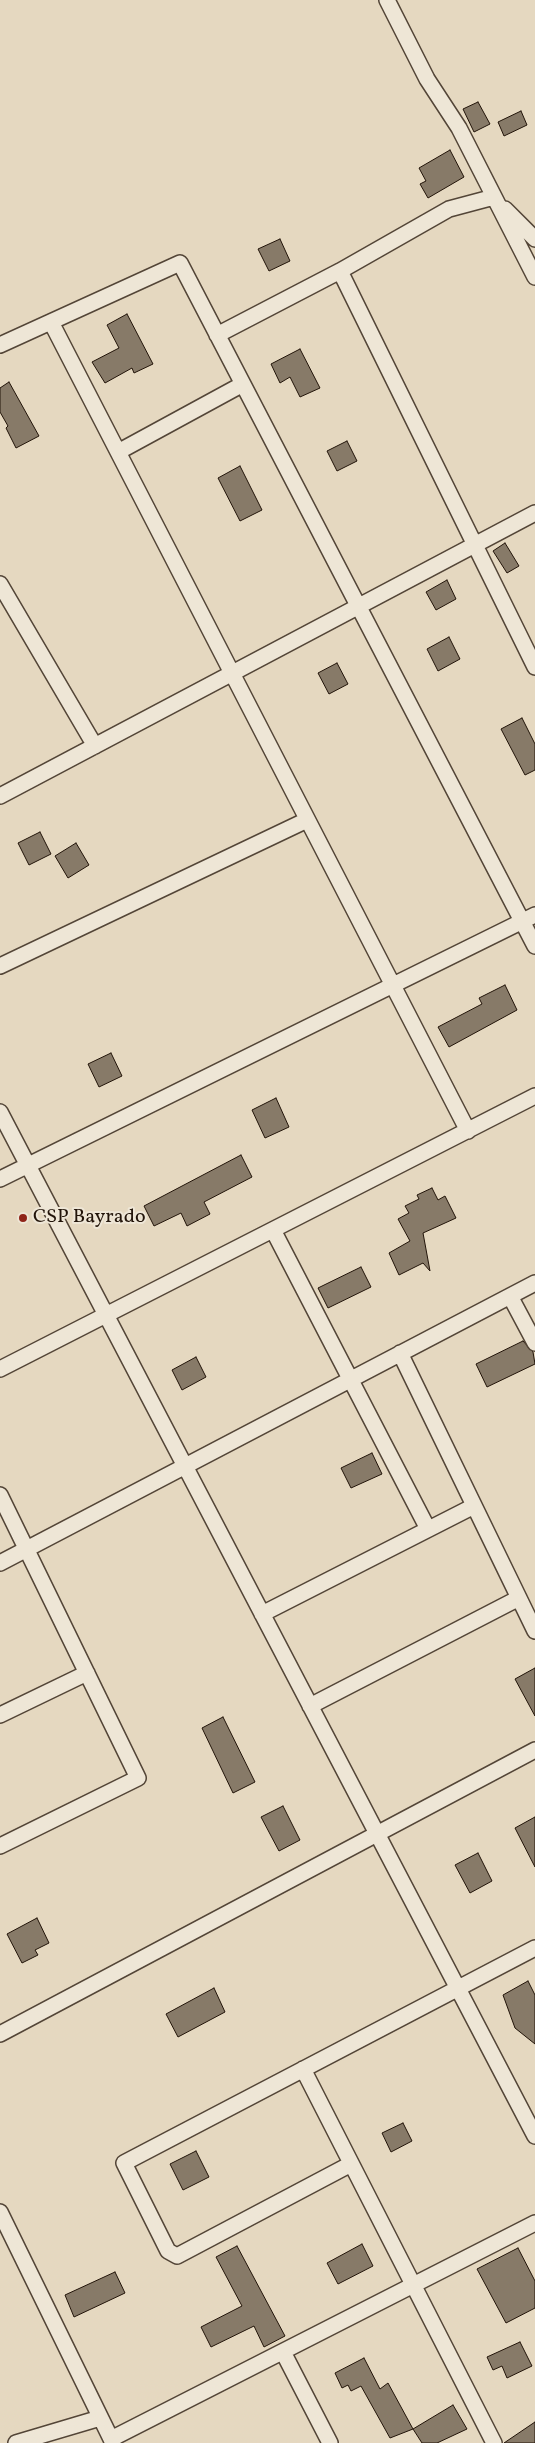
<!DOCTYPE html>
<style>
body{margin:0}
canvas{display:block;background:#e5d8c0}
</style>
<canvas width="535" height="2443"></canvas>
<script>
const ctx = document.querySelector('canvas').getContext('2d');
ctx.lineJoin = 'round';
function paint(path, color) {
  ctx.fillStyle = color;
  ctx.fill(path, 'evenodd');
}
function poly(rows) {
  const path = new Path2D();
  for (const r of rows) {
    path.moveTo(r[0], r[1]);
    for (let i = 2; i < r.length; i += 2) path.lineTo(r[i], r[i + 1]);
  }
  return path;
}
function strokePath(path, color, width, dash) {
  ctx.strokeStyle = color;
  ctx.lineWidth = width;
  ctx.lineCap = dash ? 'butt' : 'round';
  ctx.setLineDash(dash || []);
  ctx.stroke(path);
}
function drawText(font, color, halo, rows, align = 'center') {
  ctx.font = font + ' Vollkorn,serif';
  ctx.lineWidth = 4;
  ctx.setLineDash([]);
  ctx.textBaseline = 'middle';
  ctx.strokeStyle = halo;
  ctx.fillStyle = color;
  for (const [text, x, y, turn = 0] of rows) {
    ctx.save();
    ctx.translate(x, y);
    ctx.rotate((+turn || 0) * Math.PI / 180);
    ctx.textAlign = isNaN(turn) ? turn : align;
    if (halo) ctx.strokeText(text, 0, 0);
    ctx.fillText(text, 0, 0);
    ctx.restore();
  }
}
const building = poly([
 [478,102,490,124,474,132,463,109,478,102],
 [521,111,527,125,504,136,498,122,521,111],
 [450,150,464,177,428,198,420,184,426,181,419,168,450,150],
 [280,239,290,261,269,271,258,249,280,239],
 [127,314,153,364,134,373,132,368,105,383,92,362,119,348,107,325,127,314],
 [300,349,320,388,300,397,290,377,280,383,271,364,300,349],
 [9,382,39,436,16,448,6,428,8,426,0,412,0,388,9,382],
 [347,441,357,461,337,471,327,451,347,441],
 [240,466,262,510,240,521,218,478,240,466],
 [505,543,519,566,507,573,493,551,505,543],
 [447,580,456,599,436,610,426,592,447,580],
 [449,637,460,659,438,671,427,649,449,637],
 [337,663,348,684,329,694,318,673,337,663],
 [522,718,535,744,535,770,525,775,501,729,522,718],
 [40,832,51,854,29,865,18,843,40,832],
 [76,843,89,865,68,878,55,856,76,843],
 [505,985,517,1010,449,1047,438,1027,482,1004,479,998,505,985],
 [111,1053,122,1076,99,1087,88,1064,111,1053],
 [276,1098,289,1127,265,1138,252,1110,276,1098],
 [241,1155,252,1177,204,1202,210,1214,187,1226,181,1213,154,1226,144,1206,241,1155],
 [432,1188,438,1200,445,1196,456,1218,423,1233,430,1271,423,1263,399,1275,389,1253,410,1241,398,1219,409,1213,405,1206,419,1199,417,1195,432,1188],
 [361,1267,371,1287,328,1308,318,1288,361,1267],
 [523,1341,533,1352,535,1364,487,1387,476,1364,523,1341],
 [196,1357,206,1377,182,1390,172,1370,196,1357],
 [372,1453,382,1474,351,1488,341,1468,372,1453],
 [535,1668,535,1716,515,1679,535,1668],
 [223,1717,255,1782,233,1793,202,1728,223,1717],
 [283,1806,300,1840,279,1851,261,1817,283,1806],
 [535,1817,535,1867,515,1828,535,1817],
 [478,1853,492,1881,470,1893,455,1865,478,1853],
 [37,1918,49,1943,35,1950,38,1955,22,1963,7,1934,37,1918],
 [528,1981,535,1995,535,2044,515,2028,503,1995,528,1981],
 [214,1988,225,2012,178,2037,166,2014,214,1988],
 [403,2123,412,2141,391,2152,382,2133,403,2123],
 [196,2151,209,2177,183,2190,170,2164,196,2151],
 [362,2244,373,2266,338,2284,327,2263,362,2244],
 [237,2246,285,2336,264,2347,254,2326,211,2347,201,2327,242,2306,216,2257,237,2246],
 [518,2248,535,2281,535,2308,506,2323,477,2269,518,2248],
 [115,2272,125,2293,74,2317,65,2295,115,2272],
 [520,2342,532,2366,507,2378,502,2366,493,2370,487,2357,520,2342],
 [364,2358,380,2389,388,2383,413,2429,390,2438,361,2386,351,2391,348,2385,342,2388,335,2373,364,2358],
 [453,2405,467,2429,437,2443,422,2443,413,2429,453,2405],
 [535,2422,535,2443,504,2443,535,2422]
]);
paint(building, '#877a68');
strokePath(building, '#221409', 1);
const street = poly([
 [387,0,427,79,459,128,535,277],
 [505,209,535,239],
 [340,271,535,667],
 [51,322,468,1131],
 [217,335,340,271,449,209,494,197],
 [0,345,180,263,535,946],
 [118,452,243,384],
 [0,584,95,746],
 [0,796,535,513],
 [0,966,307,820],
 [0,1112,535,2136],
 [0,1179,535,915],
 [273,1230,428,1529],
 [510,1296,535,1343],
 [400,1353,535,1631],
 [0,1369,535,1096],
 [0,1495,138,1778,0,1846],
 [0,1563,535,1283],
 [262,1614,474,1506],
 [310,1706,519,1598],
 [0,1715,87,1673],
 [0,2034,535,1750],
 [303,2069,494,2443],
 [351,2164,177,2256,168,2251,124,2163,535,1948],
 [0,2212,113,2443],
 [283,2352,330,2443],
 [111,2439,535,2223],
 [16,2443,100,2418]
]);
strokePath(street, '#534537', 18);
strokePath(street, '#eee6d6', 15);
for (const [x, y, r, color] of [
 [23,1218,5,"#8f2418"]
]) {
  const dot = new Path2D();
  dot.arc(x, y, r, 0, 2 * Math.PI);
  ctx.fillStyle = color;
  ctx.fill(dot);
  strokePath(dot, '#eee6d6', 2);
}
drawText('20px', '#221409', '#eee6d6', [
 ["CSP Bayrado",33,1218]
], 'left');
</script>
